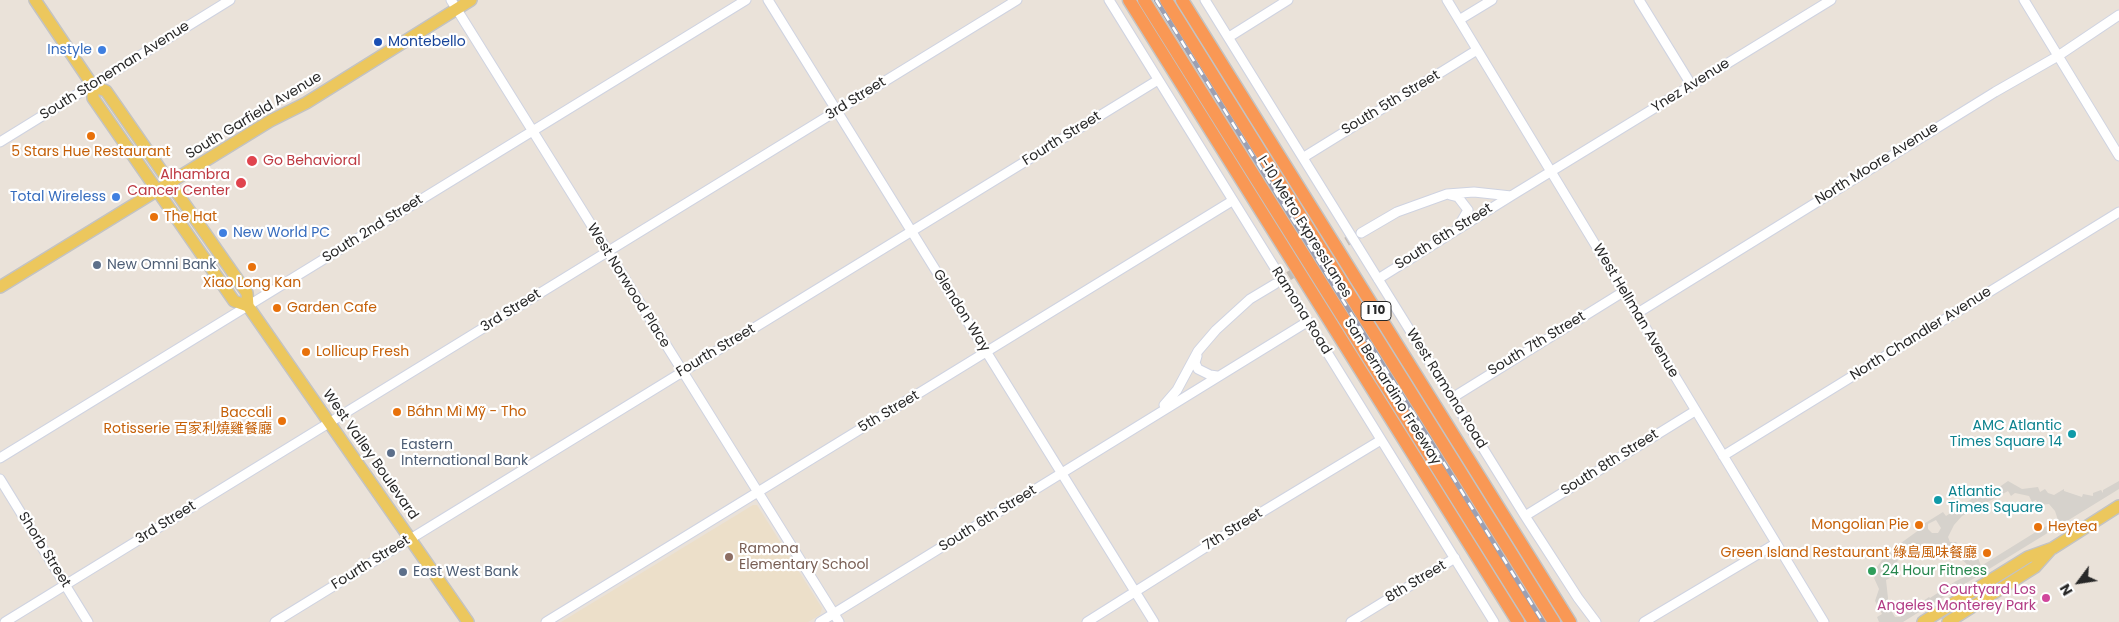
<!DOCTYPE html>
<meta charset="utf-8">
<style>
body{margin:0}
#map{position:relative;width:2119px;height:622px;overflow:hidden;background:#eae2d9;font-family:Poppins,sans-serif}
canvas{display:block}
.north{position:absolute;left:2054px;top:557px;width:50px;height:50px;-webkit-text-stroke:4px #fff;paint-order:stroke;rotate:239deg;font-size:14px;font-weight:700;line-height:20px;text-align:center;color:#282828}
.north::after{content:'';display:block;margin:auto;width:18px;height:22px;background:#282828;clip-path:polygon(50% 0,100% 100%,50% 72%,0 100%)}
</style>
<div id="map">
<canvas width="2119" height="622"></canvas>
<div class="north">N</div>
</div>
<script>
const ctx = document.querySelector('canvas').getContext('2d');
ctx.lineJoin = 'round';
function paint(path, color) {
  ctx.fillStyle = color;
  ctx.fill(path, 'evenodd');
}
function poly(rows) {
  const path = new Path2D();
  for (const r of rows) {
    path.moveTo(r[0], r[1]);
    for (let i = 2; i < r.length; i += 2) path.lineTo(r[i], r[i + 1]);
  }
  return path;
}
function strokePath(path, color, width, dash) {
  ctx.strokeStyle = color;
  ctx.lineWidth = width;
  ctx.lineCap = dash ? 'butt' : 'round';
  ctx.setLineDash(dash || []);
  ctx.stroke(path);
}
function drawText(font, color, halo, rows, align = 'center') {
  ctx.font = font + ' Poppins,"Noto Sans SC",sans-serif';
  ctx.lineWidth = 4.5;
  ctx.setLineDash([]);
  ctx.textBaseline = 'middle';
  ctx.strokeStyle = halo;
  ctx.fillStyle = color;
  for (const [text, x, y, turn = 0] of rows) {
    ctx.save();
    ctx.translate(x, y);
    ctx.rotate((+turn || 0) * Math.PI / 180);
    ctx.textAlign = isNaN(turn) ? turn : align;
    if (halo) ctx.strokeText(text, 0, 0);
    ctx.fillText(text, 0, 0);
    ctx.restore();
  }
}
paint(poly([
 [753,505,757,505,822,608,820,615,808,622,561,622]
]), '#ecdfc9');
paint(poly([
 [2008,481,2022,489,2038,487,2040,492,2045,489,2048,493,2054,495,2064,489,2064,491,2082,497,2083,494,2093,496,2093,493,2101,490,2103,493,2103,490,2119,481,2119,489,1903,622,1879,622,1877,617,1882,614,1875,601,1879,589,1874,578,1878,573,1877,567,1884,557,1892,552,1893,546,1901,543,1923,527,1922,525,1943,512,1946,516,1979,494,1981,496,1993,488,1995,490],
 [2008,491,2011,496,2015,493,2029,496,2032,502,2036,500,2039,505,2049,504,2055,511,2058,520,2039,530,1981,566,1977,555,1965,551,1956,542,1950,542,1948,537,1954,525,1962,516],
 [1936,520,1941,528,1938,533,1932,533,1928,529,1928,524],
 [1925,543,1928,547,1931,545,1935,551,1944,546,1953,551,1975,572,1956,581,1930,598,1929,597,1900,617,1895,617,1889,607,1886,580,1890,578,1885,571,1898,561,1896,557,1902,554,1904,556]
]), '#d6d2cc');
strokePath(poly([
 [1277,283,1361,233]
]), '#c3bdb6', 9, [9, 4.5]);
const minor = poly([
 [451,0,839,622],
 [768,0,1154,622],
 [1109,0,1494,622],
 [1205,0,1525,516,1578,598,1596,622],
 [1447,0,1824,622],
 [1639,0,1692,86],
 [2024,0,2119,156],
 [1459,20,1492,0],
 [1229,37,1288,0],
 [0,142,230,0],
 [1304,157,1477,50],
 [1450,195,1458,197,1468,210,1457,229],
 [1361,233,1397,212,1447,194,1474,192,1511,196,1831,0],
 [1378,279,1511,196],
 [1636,314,1995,92,2058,56,2119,15],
 [1197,356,1195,363,1198,369,1210,375,1217,376],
 [1452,398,1623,292],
 [1164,405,1177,390,1198,351,1216,330,1250,299,1275,284],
 [1723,456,2119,212],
 [0,458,746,0],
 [0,479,88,622],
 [1525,516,1695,411],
 [5,622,1017,0],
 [275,622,1158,80],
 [546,622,1232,201],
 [820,622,1307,322],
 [1087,622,1252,518,1381,440],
 [1351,622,1455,558],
 [1644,622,1775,544]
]);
const major = poly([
 [35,0,93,86,106,91,170,183,247,293,248,306,468,622],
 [93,86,93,98,234,301,248,306],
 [0,287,270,121,306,103,471,0],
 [1923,622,2028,557,2053,548,2119,506],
 [1948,622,2035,567,2051,549]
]);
const highway = poly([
 [1129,0,1518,622],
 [1144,0,1534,622],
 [1166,0,1554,622],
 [1182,0,1570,622]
]);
strokePath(minor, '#cfd3e1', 11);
strokePath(major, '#c3c3c3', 14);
strokePath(highway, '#c3c3c3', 15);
strokePath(minor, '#fff', 9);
strokePath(major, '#ecc75d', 11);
strokePath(highway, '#f99855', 12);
const rail = poly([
 [1156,0,1543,622]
]);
strokePath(rail, '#9da0b2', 4.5);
strokePath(rail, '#fff', 2.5, [8]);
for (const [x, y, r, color] of [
 [378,42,5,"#1a4fb4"],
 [102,50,5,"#3f7fe0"],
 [91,136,5,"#e8710a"],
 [252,161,6,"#e0444e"],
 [241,183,6,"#e0444e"],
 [116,197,5,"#3f7fe0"],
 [154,217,5,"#e8710a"],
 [223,233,5,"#3f7fe0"],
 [97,265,5,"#5c6f8a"],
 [252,267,5,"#e8710a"],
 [277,308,5,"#e8710a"],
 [306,352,5,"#e8710a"],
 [397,412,5,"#e8710a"],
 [282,421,5,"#e8710a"],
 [2072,434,5,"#0f9aa8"],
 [391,453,5,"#5c6f8a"],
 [1938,500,5,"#0f9aa8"],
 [1919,525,5,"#e8710a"],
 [2038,527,5,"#e8710a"],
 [1987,553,5,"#e8710a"],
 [729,557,5,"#8d6e63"],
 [1872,571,5,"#2e9e5b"],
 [403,572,5,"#5c6f8a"],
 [2046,598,5,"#d1479c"]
]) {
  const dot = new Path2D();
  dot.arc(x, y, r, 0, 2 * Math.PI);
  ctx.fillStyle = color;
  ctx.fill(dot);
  strokePath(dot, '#fff', 2);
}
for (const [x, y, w] of [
 [1376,311,30]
]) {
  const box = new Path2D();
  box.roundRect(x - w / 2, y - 9.5, w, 19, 4);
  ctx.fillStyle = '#fff';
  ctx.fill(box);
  strokePath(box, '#282828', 1);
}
drawText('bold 12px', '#282828', null, [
 ["I 10",1376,311]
]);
drawText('14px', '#164399', '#fff', [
 ["Montebello",388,42]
], 'left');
drawText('14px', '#366cbe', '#fff', [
 ["Instyle",92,50],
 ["Total Wireless",106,197],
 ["New World PC",233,233,"left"]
], 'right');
drawText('14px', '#282828', '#fff', [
 ["South Stoneman Avenue",115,71,-32],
 ["Ynez Avenue",1691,86,-32],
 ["3rd Street",856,99,-32],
 ["South 5th Street",1391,103,-31],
 ["South Garfield Avenue",254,116,-31],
 ["Fourth Street",1062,139,-32],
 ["North Moore Avenue",1877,164,-32],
 ["I-10 Metro ExpressLanes",1304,227,58],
 ["South 2nd Street",373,229,-32],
 ["South 6th Street",1444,237,-32],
 ["West Norwood Place",628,286,58],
 ["3rd Street",511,311,-32],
 ["Glendon Way",961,311,58],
 ["Ramona Road",1301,311,58],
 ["West Hellman Avenue",1635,311,59],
 ["North Chandler Avenue",1921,334,-32],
 ["South 7th Street",1537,344,-31],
 ["Fourth Street",716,351,-31],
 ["West Ramona Road",1446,389,58],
 ["San Bernardino Freeway",1392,392,58],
 ["5th Street",889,412,-31],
 ["West Valley Boulevard",370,455,55],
 ["South 8th Street",1610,463,-32],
 ["South 6th Street",988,519,-32],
 ["3rd Street",166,523,-32],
 ["7th Street",1233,530,-32],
 ["Shorb Street",44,550,58],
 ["Fourth Street",371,563,-32],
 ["8th Street",1416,582,-31]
]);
drawText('14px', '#c56008', '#fff', [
 ["5 Stars Hue Restaurant",91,152,"center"],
 ["The Hat",164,217],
 ["Xiao Long Kan",252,283,"center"],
 ["Garden Cafe",287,308],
 ["Lollicup Fresh",316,352],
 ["Báhn Mì Mỹ - Tho",407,412],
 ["Baccali",272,413,"right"],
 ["Rotisserie 百家利燒雞餐廳",272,429,"right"],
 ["Mongolian Pie",1909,525,"right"],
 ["Heytea",2048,527],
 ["Green Island Restaurant 綠島風味餐廳",1977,553,"right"]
], 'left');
drawText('14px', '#be3a42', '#fff', [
 ["Go Behavioral",263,161],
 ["Alhambra",230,175,"right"],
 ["Cancer Center",230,191,"right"]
], 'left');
drawText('14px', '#4e5e75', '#fff', [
 ["New Omni Bank",107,265],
 ["Eastern",401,445],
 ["International Bank",401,461],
 ["East West Bank",413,572]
], 'left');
drawText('14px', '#0d838f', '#fff', [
 ["AMC Atlantic",2062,426],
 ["Times Square 14",2062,442],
 ["Atlantic",1948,492,"left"],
 ["Times Square",1948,508,"left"]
], 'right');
drawText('14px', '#785e54', '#fff', [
 ["Ramona",739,549],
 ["Elementary School",739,565]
], 'left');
drawText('14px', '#27864d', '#fff', [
 ["24 Hour Fitness",1882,571]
], 'left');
drawText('14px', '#b23c85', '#fff', [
 ["Courtyard Los",2036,590],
 ["Angeles Monterey Park",2036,606]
], 'right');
</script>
